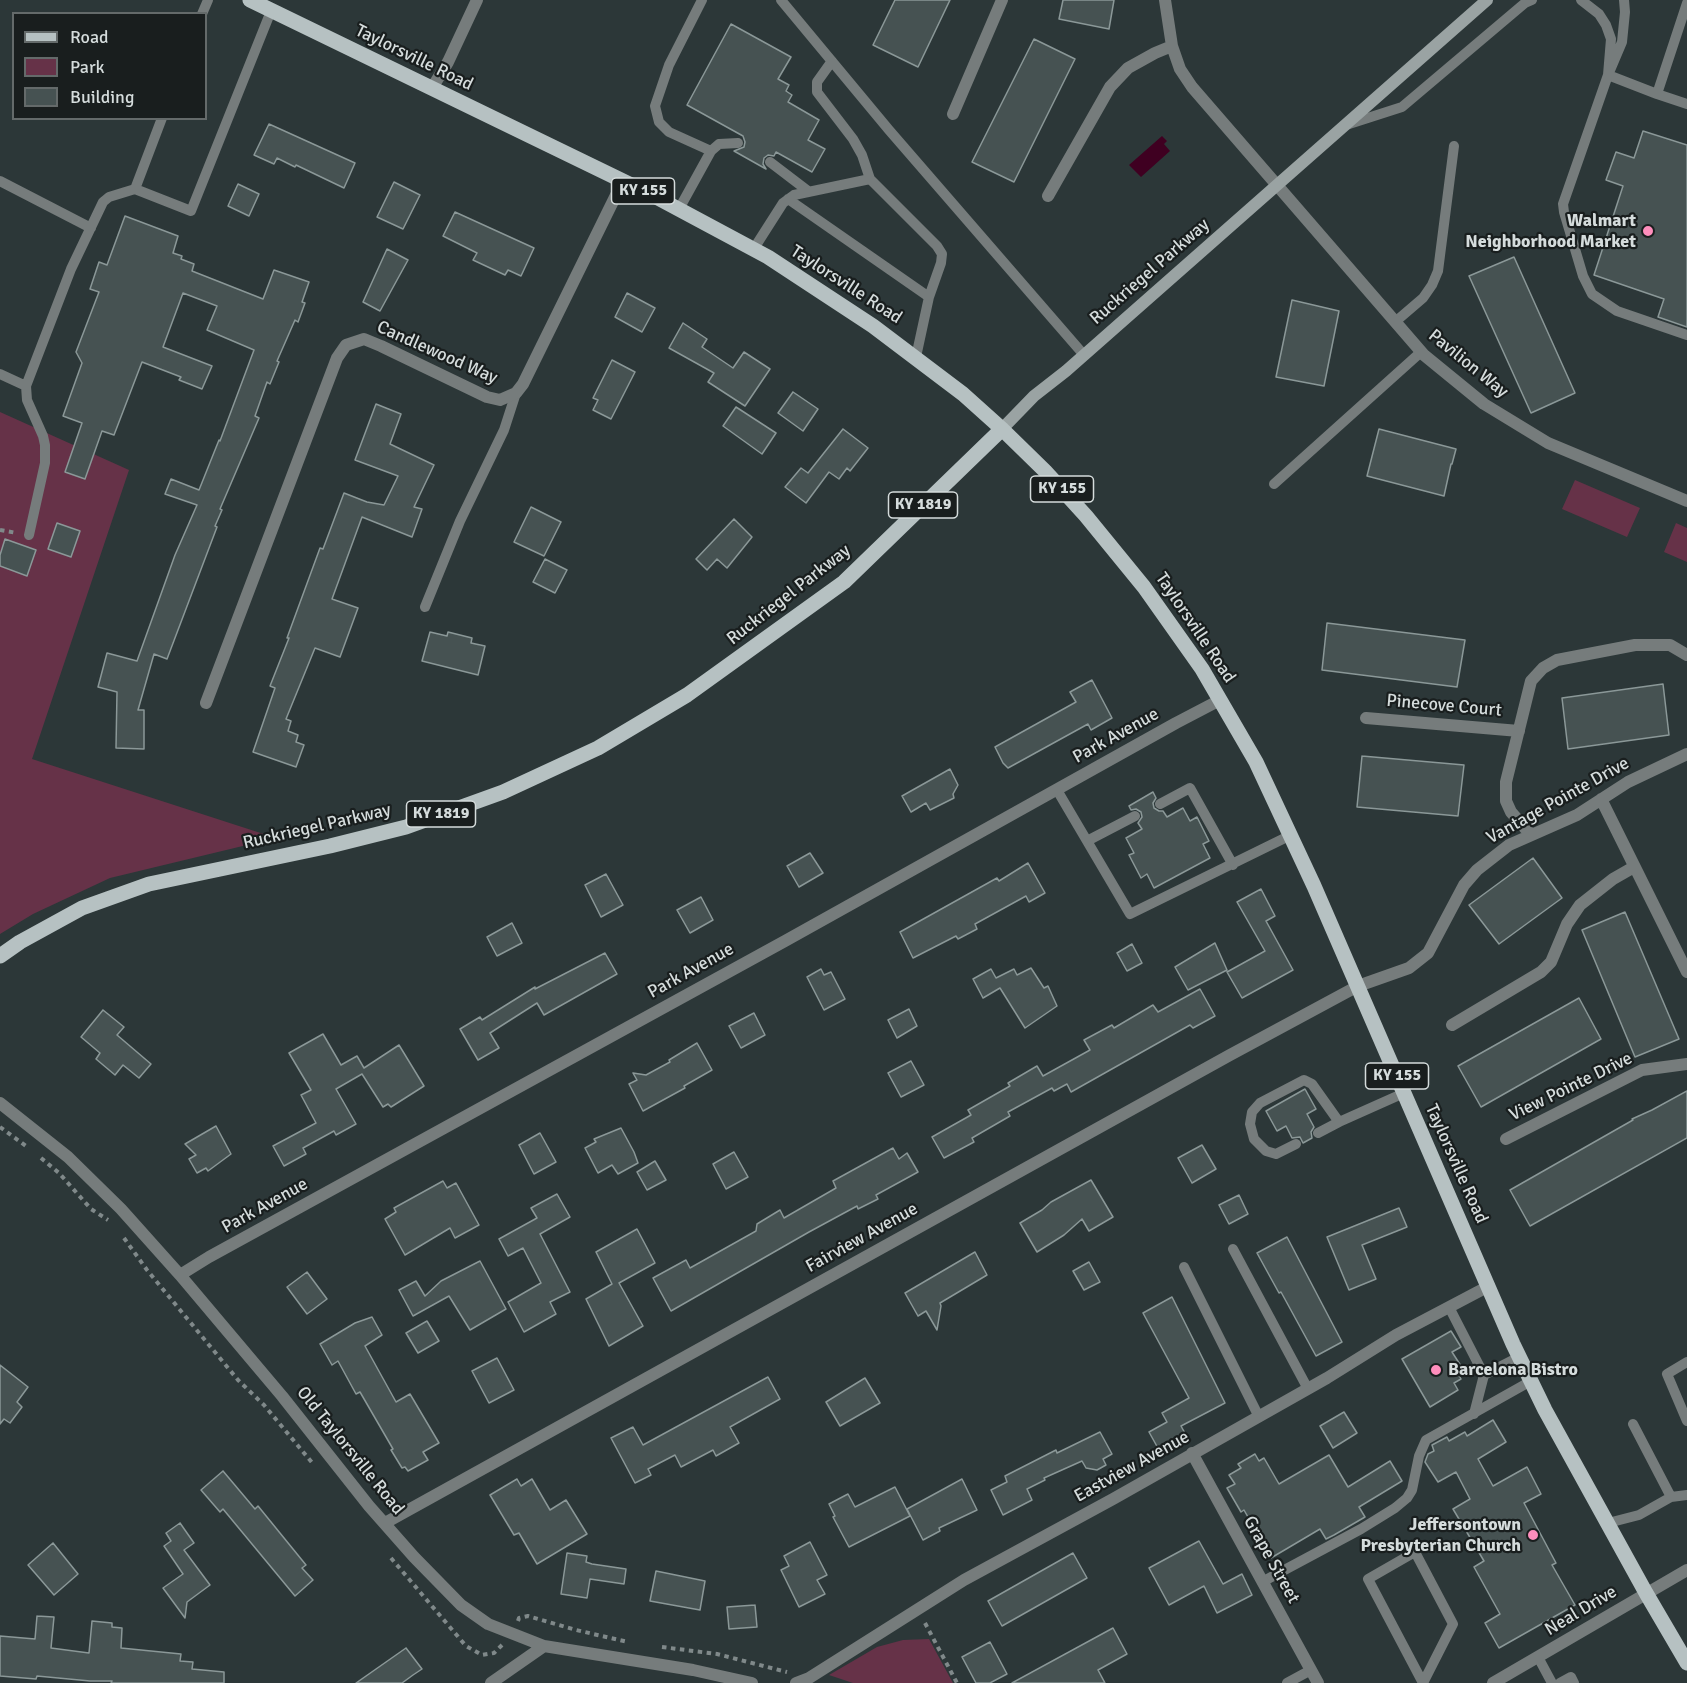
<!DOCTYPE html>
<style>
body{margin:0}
#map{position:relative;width:1687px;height:1683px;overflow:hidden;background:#2c3738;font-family:Signika,sans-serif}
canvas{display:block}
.legend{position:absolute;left:12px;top:12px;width:195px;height:108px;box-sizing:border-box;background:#191e1e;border:2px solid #646a6a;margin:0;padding:8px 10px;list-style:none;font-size:18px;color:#d5dcdc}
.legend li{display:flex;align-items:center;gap:12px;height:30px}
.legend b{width:30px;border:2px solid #646a6a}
</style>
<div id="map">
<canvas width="1687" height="1683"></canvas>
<ul class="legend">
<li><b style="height:8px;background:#b6c1c2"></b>Road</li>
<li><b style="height:16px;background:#663248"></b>Park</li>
<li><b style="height:16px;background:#465252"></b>Building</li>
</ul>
</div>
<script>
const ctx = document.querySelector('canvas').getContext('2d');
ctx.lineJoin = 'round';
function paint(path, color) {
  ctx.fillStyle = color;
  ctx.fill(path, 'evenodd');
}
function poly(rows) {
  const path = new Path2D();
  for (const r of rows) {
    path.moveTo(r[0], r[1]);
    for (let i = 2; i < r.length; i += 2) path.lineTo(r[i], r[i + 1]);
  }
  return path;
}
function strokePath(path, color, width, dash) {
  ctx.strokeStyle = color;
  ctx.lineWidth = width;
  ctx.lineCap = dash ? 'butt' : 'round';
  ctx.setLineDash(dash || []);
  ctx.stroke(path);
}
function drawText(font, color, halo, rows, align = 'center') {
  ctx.font = font + ' Signika,sans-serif';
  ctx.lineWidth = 4.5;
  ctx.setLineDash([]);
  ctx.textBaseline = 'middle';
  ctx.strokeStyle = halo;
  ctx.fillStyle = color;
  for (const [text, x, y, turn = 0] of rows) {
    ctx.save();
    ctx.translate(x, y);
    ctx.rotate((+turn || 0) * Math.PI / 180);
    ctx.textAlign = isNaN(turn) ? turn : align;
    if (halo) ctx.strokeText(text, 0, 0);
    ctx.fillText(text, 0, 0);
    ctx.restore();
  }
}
paint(poly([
 [0,412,129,470,32,759,276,838,110,878,33,914,0,934],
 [1575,480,1640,508,1627,537,1562,509],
 [1676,523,1687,528,1687,562,1664,552],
 [929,1639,953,1683,853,1683,829,1675,877,1647,903,1640]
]), '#663248');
paint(poly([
 [1162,136,1167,141,1164,144,1170,151,1141,177,1129,165]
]), '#3f0021');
const building = poly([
 [895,0,950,0,918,67,873,45,895,0],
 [1063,0,1114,0,1109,29,1059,19,1063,0],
 [731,24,791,57,778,79,789,85,786,91,792,95,788,102,819,120,808,140,825,149,812,172,776,152,774,156,768,155,764,158,763,164,766,169,734,151,744,147,745,142,743,136,687,105,731,24],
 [1034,39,1075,59,1014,182,972,162,1034,39],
 [269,124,355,163,344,188,296,165,295,167,277,158,274,164,254,155,269,124],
 [1643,131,1687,145,1687,327,1658,317,1664,299,1594,275,1623,186,1606,180,1616,152,1634,158,1643,131],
 [394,182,420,195,403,229,377,217,394,182],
 [238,184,259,194,249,216,228,206,238,184],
 [455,212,534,248,521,276,508,270,505,275,473,260,477,253,443,236,455,212],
 [125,216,178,236,173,253,182,256,181,259,194,264,192,271,263,299,274,270,309,282,302,302,305,303,298,322,295,320,277,361,279,362,270,384,267,382,255,416,259,418,220,509,222,510,215,526,217,527,167,659,154,654,138,710,144,710,144,749,116,748,117,692,98,687,107,653,137,661,175,555,197,505,165,494,171,479,199,490,219,440,220,441,254,350,207,330,217,306,183,293,163,347,212,366,202,389,179,380,181,377,142,362,114,435,102,431,85,479,65,472,82,423,63,416,82,363,76,352,99,292,90,289,99,262,107,265,125,216],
 [387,249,408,260,380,311,363,302,387,249],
 [1514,257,1575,393,1531,413,1469,276,1514,257],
 [627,293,655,308,642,332,615,317,627,293],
 [1292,300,1339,311,1324,386,1276,377,1292,300],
 [683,323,707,339,702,347,733,368,744,352,770,369,745,406,708,382,714,373,669,348,683,323],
 [612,360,635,372,611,419,593,410,598,400,593,398,612,360],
 [793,392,818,409,803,431,778,413,793,392],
 [376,404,401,414,390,444,434,465,414,507,422,509,412,537,362,517,332,599,358,608,340,657,315,648,286,719,291,721,288,731,298,735,296,742,304,745,296,767,253,752,275,688,270,686,289,638,287,638,320,548,323,549,344,493,367,502,384,505,398,476,355,460,376,404],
 [736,407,776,433,762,454,723,426,736,407],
 [843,429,868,448,850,471,847,468,839,479,829,472,806,503,785,487,801,468,808,473,843,429],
 [1379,429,1456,449,1452,464,1451,464,1444,496,1367,476,1379,429],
 [531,507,561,522,544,556,514,542,531,507],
 [734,519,752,537,727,568,717,559,707,570,696,559,734,519],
 [57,523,80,531,71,557,48,549,57,523],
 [5,539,36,550,27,576,0,566,0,555,5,539],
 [545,559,567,570,555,593,533,582,545,559],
 [1327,623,1465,640,1457,687,1322,670,1327,623],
 [430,632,447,636,448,632,472,638,471,643,485,646,478,675,422,661,430,632],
 [1092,680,1112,718,1091,730,1088,724,1008,768,1003,763,995,747,1076,702,1070,692,1092,680],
 [1663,684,1669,735,1568,749,1562,698,1663,684],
 [1362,756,1464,765,1458,816,1357,807,1362,756],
 [950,769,958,785,953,794,954,798,930,810,926,803,911,812,902,796,950,769],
 [1153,792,1156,798,1153,803,1154,808,1159,811,1163,811,1167,817,1183,808,1190,821,1197,817,1209,841,1203,844,1210,858,1154,888,1147,874,1141,878,1129,855,1134,853,1126,838,1142,829,1138,823,1142,817,1141,812,1136,809,1131,810,1129,806,1153,792],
 [810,853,823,873,799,887,787,866,810,853],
 [1533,858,1562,898,1499,944,1469,905,1533,858],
 [1028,863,1045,893,1029,902,1026,896,975,924,977,929,958,939,956,936,913,958,900,932,997,878,999,881,1028,863],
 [606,874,623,905,601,917,585,885,606,874],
 [1261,889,1275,916,1266,921,1293,970,1242,998,1227,972,1265,951,1237,902,1261,889],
 [701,897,713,920,690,933,677,910,701,897],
 [1625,912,1679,1039,1635,1057,1582,930,1625,912],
 [512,923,522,943,497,956,487,937,512,923],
 [1215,943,1227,970,1188,990,1175,967,1215,943],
 [1132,944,1142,963,1127,971,1117,953,1132,944],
 [605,953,617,974,544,1015,537,1003,490,1033,499,1048,478,1060,460,1029,480,1017,482,1020,535,987,535,989,605,953],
 [1031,968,1044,988,1048,986,1057,1006,1025,1028,1000,988,983,998,973,979,991,969,996,978,1014,969,1017,975,1031,968],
 [821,969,824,975,831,972,845,999,824,1010,807,977,821,969],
 [1200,989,1215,1016,1193,1028,1190,1025,1071,1092,1067,1084,1054,1091,1052,1088,1008,1112,1010,1116,972,1138,974,1142,944,1158,932,1137,971,1115,968,1110,1010,1086,1008,1083,1037,1066,1043,1076,1090,1050,1084,1040,1112,1025,1114,1028,1153,1005,1158,1012,1200,989],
 [1579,998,1601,1039,1481,1107,1458,1066,1579,998],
 [909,1009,917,1026,897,1038,888,1020,909,1009],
 [103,1010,124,1027,117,1035,151,1064,139,1078,123,1065,115,1075,96,1059,100,1053,81,1037,103,1010],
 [754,1013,765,1035,741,1048,729,1026,754,1013],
 [323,1034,341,1065,357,1056,364,1068,399,1045,424,1086,391,1107,388,1104,383,1107,362,1074,336,1089,356,1124,336,1135,334,1131,303,1148,306,1154,284,1166,273,1146,316,1123,301,1095,311,1090,289,1053,323,1034],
 [697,1043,712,1070,684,1086,685,1088,643,1111,629,1084,637,1080,633,1073,646,1075,670,1062,669,1060,697,1043],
 [911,1061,924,1085,901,1097,888,1073,911,1061],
 [1305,1089,1316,1109,1307,1114,1314,1127,1311,1132,1312,1138,1303,1143,1300,1137,1292,1138,1286,1126,1277,1131,1266,1111,1305,1089],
 [1687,1091,1687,1138,1530,1226,1510,1190,1633,1120,1632,1119,1652,1110,1687,1091],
 [216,1126,231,1154,208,1171,206,1168,197,1173,189,1159,196,1155,185,1144,216,1126],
 [621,1128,634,1152,638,1163,618,1174,612,1165,598,1173,585,1148,596,1142,594,1139,621,1128],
 [540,1133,556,1162,534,1174,519,1145,540,1133],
 [1202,1145,1216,1169,1192,1183,1178,1158,1202,1145],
 [893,1148,899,1159,907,1153,918,1172,876,1195,878,1199,858,1209,857,1206,809,1232,671,1311,653,1278,686,1260,690,1268,756,1231,757,1224,780,1210,784,1218,836,1188,833,1181,893,1148],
 [734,1152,748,1177,726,1189,713,1164,734,1152],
 [655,1161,666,1180,647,1190,637,1172,655,1161],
 [1091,1180,1113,1217,1089,1231,1082,1219,1064,1235,1037,1252,1020,1223,1042,1210,1051,1202,1091,1180],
 [443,1181,447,1188,456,1183,479,1225,455,1238,450,1228,405,1255,385,1219,396,1212,394,1208,443,1181],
 [557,1194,570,1217,540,1234,570,1292,550,1302,556,1314,524,1332,508,1302,541,1283,523,1248,508,1256,499,1239,537,1218,531,1208,557,1194],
 [1239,1195,1248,1214,1229,1224,1219,1205,1239,1195],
 [1399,1208,1407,1227,1362,1245,1376,1279,1349,1290,1327,1237,1399,1208],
 [637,1229,655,1263,619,1283,643,1326,609,1346,586,1299,612,1284,596,1252,637,1229],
 [1287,1237,1342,1342,1316,1356,1281,1292,1279,1293,1257,1253,1287,1237],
 [975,1252,987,1275,940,1303,941,1306,937,1330,926,1311,918,1316,905,1293,975,1252],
 [480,1261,506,1309,470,1330,449,1296,413,1316,399,1290,416,1281,425,1296,441,1281,480,1261],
 [1089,1262,1100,1282,1084,1290,1073,1271,1089,1262],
 [307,1272,327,1299,307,1314,287,1287,307,1272],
 [1172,1297,1225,1403,1181,1426,1186,1435,1159,1450,1149,1432,1167,1422,1162,1413,1189,1398,1143,1313,1172,1297],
 [372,1317,382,1335,365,1346,396,1402,410,1394,439,1443,423,1452,428,1460,408,1471,405,1467,402,1468,391,1450,393,1449,360,1392,356,1394,338,1361,332,1365,320,1344,355,1323,372,1317],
 [427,1321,439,1341,418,1353,406,1333,427,1321],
 [1451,1331,1461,1347,1452,1352,1461,1366,1456,1370,1461,1379,1454,1383,1458,1390,1430,1407,1402,1359,1451,1331],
 [497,1358,514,1390,489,1403,472,1371,497,1358],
 [0,1365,28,1387,17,1402,22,1407,10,1423,4,1419,0,1424,0,1365],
 [768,1377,780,1399,730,1427,739,1443,716,1456,713,1450,681,1467,675,1455,648,1469,651,1475,635,1483,611,1438,633,1427,643,1445,768,1377],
 [865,1378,880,1403,840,1426,826,1402,865,1378],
 [1344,1412,1357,1433,1333,1448,1320,1426,1344,1412],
 [1493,1420,1506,1442,1478,1459,1493,1486,1527,1467,1541,1494,1524,1503,1556,1563,1552,1565,1575,1605,1499,1648,1485,1623,1500,1614,1474,1567,1484,1561,1453,1509,1470,1499,1456,1472,1438,1482,1425,1462,1428,1454,1434,1451,1432,1445,1447,1437,1449,1441,1465,1432,1467,1436,1493,1420],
 [1100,1432,1112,1454,1103,1459,1106,1465,1097,1470,1086,1468,1082,1461,1044,1478,1045,1480,1027,1489,1032,1500,1003,1515,991,1490,1007,1482,1005,1476,1056,1450,1057,1453,1100,1432],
 [1255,1454,1259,1461,1264,1458,1279,1484,1329,1455,1348,1487,1390,1461,1402,1481,1359,1507,1365,1517,1334,1535,1326,1539,1320,1529,1271,1558,1244,1510,1241,1512,1227,1488,1235,1484,1229,1475,1241,1468,1238,1464,1255,1454],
 [223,1471,255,1509,258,1506,306,1565,302,1568,313,1580,295,1596,223,1509,220,1512,201,1490,223,1471],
 [517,1479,521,1486,532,1479,550,1510,566,1500,587,1534,537,1564,519,1533,514,1535,490,1495,517,1479],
 [962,1479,977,1510,939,1528,940,1531,923,1540,907,1509,962,1479],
 [895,1487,910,1516,849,1547,833,1517,835,1516,829,1504,848,1494,855,1507,895,1487],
 [180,1523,194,1543,184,1550,210,1585,187,1602,185,1618,163,1588,183,1574,164,1546,171,1541,166,1533,180,1523],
 [1199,1541,1223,1584,1242,1574,1252,1595,1217,1613,1204,1586,1169,1605,1149,1568,1199,1541],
 [810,1542,827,1575,817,1580,825,1594,799,1607,781,1570,789,1566,784,1556,810,1542],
 [53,1543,78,1574,54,1595,28,1565,53,1543],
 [567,1553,587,1556,586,1562,592,1564,626,1569,624,1584,590,1579,587,1598,561,1594,567,1553],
 [1073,1553,1087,1578,1002,1626,988,1601,1073,1553],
 [656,1571,705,1581,700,1610,650,1601,656,1571],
 [755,1605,757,1627,729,1629,727,1607,755,1605],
 [37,1616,54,1617,51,1648,89,1653,92,1621,112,1623,112,1627,122,1628,121,1648,181,1654,180,1661,193,1662,192,1669,224,1672,224,1683,111,1683,112,1681,90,1681,37,1676,36,1679,0,1676,0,1636,35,1639,37,1616],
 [1113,1628,1127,1654,1098,1670,1105,1683,1012,1683,1113,1628],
 [990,1642,1007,1674,990,1683,976,1683,962,1657,990,1642],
 [406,1648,422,1669,413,1675,402,1683,356,1683,406,1648]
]);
paint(building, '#465252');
strokePath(building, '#8b9898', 1.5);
strokePath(poly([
 [0,530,17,533],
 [0,1127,26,1146],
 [41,1158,59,1173,91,1209,108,1220],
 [124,1238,147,1270,238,1380,264,1405,314,1465],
 [391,1558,466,1646,482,1655,494,1653,502,1645],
 [518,1621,519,1618,528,1616,576,1630,628,1642],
 [925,1623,957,1683],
 [662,1647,717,1654,787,1672]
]), '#80898a', 4, [4.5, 4.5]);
strokePath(poly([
 [702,0,669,65,655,106,659,122,669,132,711,151],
 [781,0,889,130,1084,355],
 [1581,0,1599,14,1606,25,1611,39,1608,75,1622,42,1625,12,1624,0],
 [1687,3,1657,94,1687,104],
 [202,14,208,0],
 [832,61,817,82,817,92,853,139,862,155,870,179,937,246,942,254,941,263,929,297,916,357],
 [1657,94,1608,75,1563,204,1564,212,1583,276,1592,294,1617,311,1687,335],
 [1346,125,1402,107,1525,3,1532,0],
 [770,162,808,191],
 [0,181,91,228],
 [135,189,162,118],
 [788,199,929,297],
 [679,209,711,151,719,144,738,143],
 [753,250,783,203,794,195,870,179],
 [1395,322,1423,298,1432,285,1438,271,1454,146],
 [0,374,26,386],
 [1274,484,1421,352],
 [29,535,45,463,45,445,43,436,27,400,26,386,71,269,103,202,109,197,135,189,191,211,271,11],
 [425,607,460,521,504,430,516,393],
 [1057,790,1130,914,1291,835],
 [1160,804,1190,788,1233,865],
 [1087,841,1135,816],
 [1339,1122,1404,1093],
 [1296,1144,1276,1154,1266,1151,1254,1139,1250,1124,1252,1112,1260,1103,1304,1080,1312,1084,1339,1122,1318,1133],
 [1233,1249,1308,1389],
 [1184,1267,1259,1417],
 [1449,1307,1484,1375,1474,1414],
 [1687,1362,1667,1374,1687,1421],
 [1484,1375,1519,1357],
 [1633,1424,1671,1497],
 [1608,1523,1639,1515,1671,1497,1687,1495],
 [1415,1552,1453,1624,1423,1683,1368,1579,1415,1552],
 [1262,1582,1361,1529,1395,1508,1407,1498,1412,1490,1419,1456,1426,1440,1531,1381],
 [1538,1657,1552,1683],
 [1287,1683,1311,1670],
 [1560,1683,1571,1677,1574,1683]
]), '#767c7c', 10);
strokePath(poly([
 [1165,0,1172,46,1180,69,1192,87,1424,355,1484,404,1548,443,1687,501],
 [432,88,448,62,477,0],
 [953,114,1002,0],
 [1048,196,1110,87,1128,68,1155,53,1172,46],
 [206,703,337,358,346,345,364,339,381,346,487,397,500,400,516,393,523,384,623,181],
 [1366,718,1519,731],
 [1601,799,1687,972],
 [1531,835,1511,812,1506,801,1506,782,1531,681,1543,668,1557,660,1635,645,1670,645,1687,655],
 [1452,1025,1541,972,1551,962,1567,924,1580,905,1613,879,1634,867],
 [0,1103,68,1157,121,1209,180,1275,282,1396,369,1506,414,1557,461,1605,488,1624,544,1646,693,1670,752,1683],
 [1506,1139,1642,1070,1687,1064],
 [180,1275,209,1257,785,941,1176,723,1220,700],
 [1192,1453,1318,1683],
 [385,1523,1230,1055,1358,986,1409,968,1428,953,1464,885,1477,870,1509,845,1577,815,1628,782,1687,754],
 [491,1683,544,1646],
 [796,1683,809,1678,964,1580,1113,1499,1327,1378,1396,1335,1489,1286],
 [1493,1683,1687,1570]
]), '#767c7c', 12);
strokePath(poly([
 [1002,429,1034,396,1066,371,1487,0]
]), '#9aa3a3', 12);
strokePath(poly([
 [250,0,656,197,768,257,873,326,963,394,1002,429,1045,471,1086,516,1144,587,1202,669,1256,762,1314,886,1513,1344,1545,1410,1646,1593,1687,1663],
 [0,956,20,942,82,908,149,884,330,846,406,827,503,792,598,748,687,695,844,582,1002,429]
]), '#b6c1c2', 15);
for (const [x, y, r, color] of [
 [1648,231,6,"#fe8ebc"],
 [1436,1370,6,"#fe8ebc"],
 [1533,1535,6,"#fe8ebc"]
]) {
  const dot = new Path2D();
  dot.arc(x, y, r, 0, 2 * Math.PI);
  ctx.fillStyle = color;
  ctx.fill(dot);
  strokePath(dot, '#191e1e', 2);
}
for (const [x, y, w] of [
 [643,191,63],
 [1062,489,63],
 [923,505,69],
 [441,814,69],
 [1397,1076,63]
]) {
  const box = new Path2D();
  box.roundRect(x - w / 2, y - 13, w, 26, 4.5);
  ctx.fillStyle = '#191e1e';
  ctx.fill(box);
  strokePath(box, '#d5dcdc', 1.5);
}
drawText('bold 16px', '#d5dcdc', null, [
 ["KY 155",643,191],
 ["KY 155",1062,489],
 ["KY 1819",923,505],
 ["KY 1819",441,814],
 ["KY 155",1397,1076]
]);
drawText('18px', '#d5dcdc', '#191e1e', [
 ["Taylorsville Road",414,58,26],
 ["Ruckriegel Parkway",1150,272,-41],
 ["Taylorsville Road",846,285,33],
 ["Candlewood Way",437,353,24],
 ["Pavilion Way",1468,364,39],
 ["Ruckriegel Parkway",789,595,-38],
 ["Taylorsville Road",1195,628,56],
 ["Pinecove Court",1444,706,5],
 ["Park Avenue",1116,736,-29],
 ["Vantage Pointe Drive",1558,801,-29],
 ["Ruckriegel Parkway",317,827,-13],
 ["Park Avenue",691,971,-29],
 ["View Pointe Drive",1571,1087,-26],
 ["Taylorsville Road",1456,1164,66],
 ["Park Avenue",265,1206,-29],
 ["Fairview Avenue",862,1238,-29],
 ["Old Taylorsville Road",350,1451,51],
 ["Eastview Avenue",1132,1467,-29],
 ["Grape Street",1271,1560,61],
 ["Neal Drive",1581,1611,-31]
]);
drawText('bold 18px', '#d5dcdc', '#191e1e', [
 ["Walmart",1636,221],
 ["Neighborhood Market",1636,242],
 ["Barcelona Bistro",1448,1370,"left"],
 ["Jeffersontown",1521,1525],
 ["Presbyterian Church",1521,1546]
], 'right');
</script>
